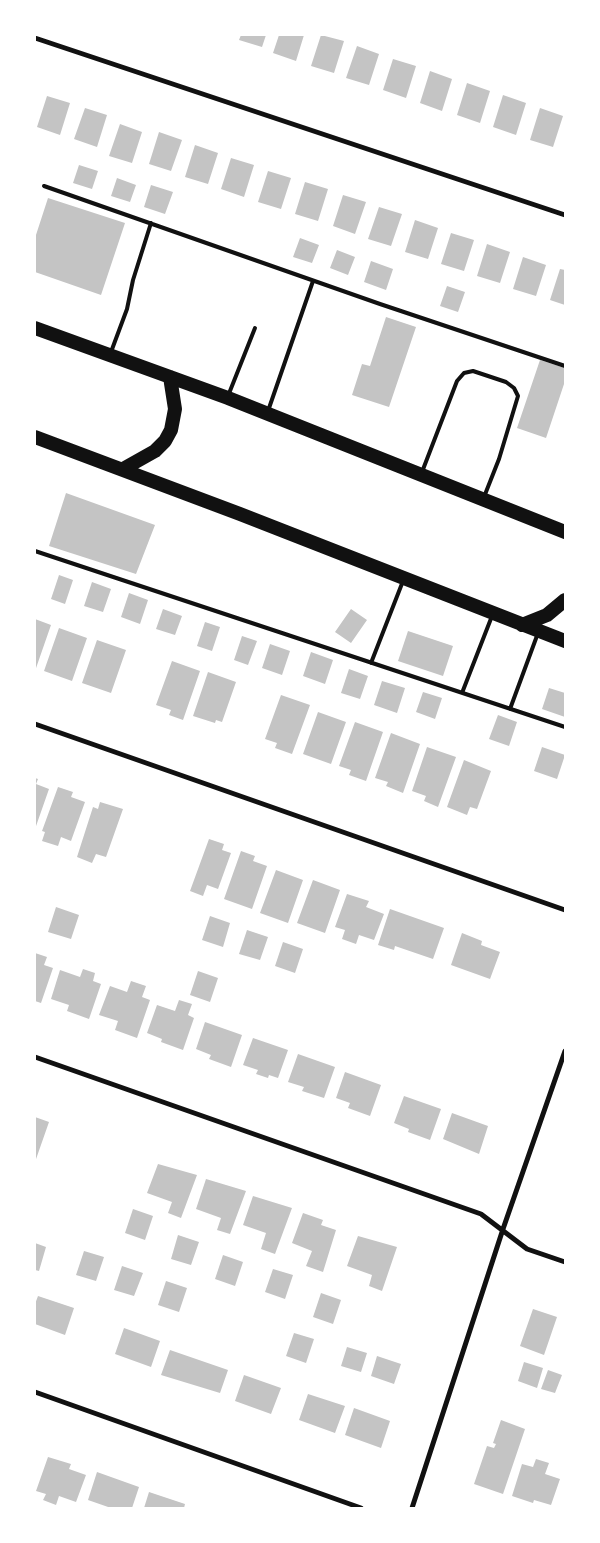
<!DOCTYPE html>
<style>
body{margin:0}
#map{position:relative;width:600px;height:1543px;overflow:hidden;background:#fff;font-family:"Exo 2",sans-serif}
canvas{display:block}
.frame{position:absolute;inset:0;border:36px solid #fff;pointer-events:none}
</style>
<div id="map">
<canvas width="600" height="1543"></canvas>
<div class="frame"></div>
</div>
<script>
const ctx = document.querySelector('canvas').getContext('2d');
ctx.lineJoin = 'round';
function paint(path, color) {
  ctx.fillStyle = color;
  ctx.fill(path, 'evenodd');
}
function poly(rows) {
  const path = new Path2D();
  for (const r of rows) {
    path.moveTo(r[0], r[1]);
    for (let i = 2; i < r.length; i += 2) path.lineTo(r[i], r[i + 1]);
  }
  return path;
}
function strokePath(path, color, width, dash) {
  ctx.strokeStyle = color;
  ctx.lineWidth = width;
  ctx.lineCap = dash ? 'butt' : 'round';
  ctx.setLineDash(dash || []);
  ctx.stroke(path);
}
paint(poly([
 [241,35,266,35,262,47,239,40],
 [279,35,304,35,296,61,273,53],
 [321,35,344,41,334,73,311,66],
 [357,46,379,54,369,85,346,78],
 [393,59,416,66,406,98,383,90],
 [430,71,452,79,442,111,420,103],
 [467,83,490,91,480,123,457,115],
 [503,95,526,103,516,135,493,127],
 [47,96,70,103,60,135,37,127],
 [85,108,107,115,97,147,74,139],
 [540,108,563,116,553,147,530,140],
 [120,124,142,132,132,163,109,156],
 [159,132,182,140,171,171,149,164],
 [195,145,218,153,208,184,185,177],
 [231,158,254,165,244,197,221,189],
 [79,165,98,171,92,189,73,183],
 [268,171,291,178,281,209,258,202],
 [117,178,136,185,130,202,111,196],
 [305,182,328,189,318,221,295,214],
 [151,185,173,192,165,214,144,207],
 [343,195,366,202,355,234,333,226],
 [48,198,125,223,101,295,35,272,35,238],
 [379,207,402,214,391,246,368,239],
 [415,220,438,228,428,259,405,252],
 [451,233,474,240,464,271,441,264],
 [300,238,319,245,312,263,293,257],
 [487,244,510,252,500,283,477,276],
 [337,250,355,257,348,275,330,268],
 [523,257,546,265,536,296,513,289],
 [371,261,393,269,386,290,364,282],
 [560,269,565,270,565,305,550,300],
 [447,286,465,292,458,312,440,306],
 [386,317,416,327,389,407,352,395,362,364,370,366],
 [540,360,565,368,565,381,546,438,517,428],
 [66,493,155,525,136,574,49,546],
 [59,575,73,580,65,604,51,599],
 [92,582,111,589,103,612,84,606],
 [129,593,148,600,140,624,121,617],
 [163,609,182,616,175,635,156,629],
 [351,609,367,620,351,643,335,632],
 [35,619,51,625,35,671],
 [205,622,220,627,212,651,197,646],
 [59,628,87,638,72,681,44,671],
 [408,631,453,646,443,676,398,661],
 [242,636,257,641,248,665,234,660],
 [97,640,126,650,111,693,82,683],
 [270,644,290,651,282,675,262,668],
 [311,652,333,660,325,684,303,676],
 [172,661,200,671,183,720,169,715,171,710,156,705],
 [349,669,368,676,360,699,341,693],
 [208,672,236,682,222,722,216,720,215,723,193,716],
 [382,681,405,688,397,713,374,705],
 [549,688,565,693,565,717,542,709],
 [423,692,442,698,435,719,416,712],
 [281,695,310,705,292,754,275,748,277,743,265,739],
 [318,712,346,722,331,764,303,754],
 [498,715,517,722,509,746,489,739],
 [355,722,383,732,366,781,349,775,351,770,339,766],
 [391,733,420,744,403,793,386,786,388,782,375,778],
 [427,747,456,757,438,807,424,801,426,796,412,791],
 [542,747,565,755,557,779,534,771],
 [464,760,491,771,477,809,470,807,467,815,447,807],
 [35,778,38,779,36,784,49,789,35,829],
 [58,787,73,792,71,797,85,802,71,841,61,837,58,846,42,841,45,832,42,831],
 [100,802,123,809,106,857,96,854,92,863,77,857,93,807,98,809],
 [209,839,224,844,222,850,231,853,218,889,207,885,203,896,190,891],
 [241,851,255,856,253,861,267,866,252,909,224,899],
 [276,870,303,880,288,923,260,913],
 [313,880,340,890,325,933,297,923],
 [347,894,369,901,366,907,384,914,374,940,359,935,356,944,342,939,345,930,335,927],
 [56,907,79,915,71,939,48,932],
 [390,909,444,928,433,959,395,946,394,950,378,945],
 [210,916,230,923,223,947,202,940],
 [247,930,268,937,260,960,239,954],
 [462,933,482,941,481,945,500,952,490,979,451,965],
 [283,942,303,949,295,973,275,966],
 [35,953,47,957,44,965,53,968,41,1003,35,1001],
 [83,969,95,973,93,981,101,984,89,1019,67,1011,69,1005,51,999,60,970,80,977],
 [198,971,218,978,210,1002,190,995],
 [131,981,146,986,142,997,150,1000,137,1038,115,1030,118,1021,99,1015,110,986,127,992],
 [179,1000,192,1004,188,1015,194,1018,183,1050,161,1042,162,1039,147,1033,157,1005,175,1011],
 [205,1022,242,1035,231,1067,209,1059,211,1055,196,1049],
 [253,1038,288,1050,278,1078,269,1075,268,1078,256,1074,258,1070,243,1065],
 [298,1054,335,1067,324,1098,302,1091,304,1087,288,1082],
 [345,1072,381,1085,370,1116,348,1108,350,1103,336,1098],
 [404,1096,441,1109,430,1140,408,1132,409,1129,394,1123],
 [452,1113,488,1126,479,1154,443,1139],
 [35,1117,49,1122,35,1162],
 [158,1164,197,1175,181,1218,168,1213,172,1202,147,1193],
 [206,1179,246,1191,230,1234,217,1230,221,1218,196,1209],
 [253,1196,292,1208,275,1254,261,1249,266,1233,243,1225],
 [133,1209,153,1216,145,1240,125,1233],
 [303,1213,323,1220,321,1225,336,1230,323,1272,306,1266,312,1251,292,1243],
 [178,1235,199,1242,191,1265,171,1259],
 [358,1236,397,1247,382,1291,369,1286,372,1275,347,1266],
 [35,1243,46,1247,39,1271,35,1270],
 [84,1251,104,1257,96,1281,76,1275],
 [223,1255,243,1262,235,1286,215,1279],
 [122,1266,143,1273,134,1296,114,1290],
 [273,1269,293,1275,285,1299,265,1292],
 [166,1281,187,1288,179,1312,158,1305],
 [321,1293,341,1300,333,1324,313,1317],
 [38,1296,74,1308,65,1335,35,1324,35,1304],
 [533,1309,557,1317,544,1355,520,1346],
 [124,1328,160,1341,151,1367,115,1354],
 [294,1333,314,1339,306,1363,286,1356],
 [347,1347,367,1353,361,1372,341,1366],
 [170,1350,228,1370,220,1393,161,1375],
 [377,1356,401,1364,394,1384,371,1376],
 [524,1362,543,1368,537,1388,518,1381],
 [548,1370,562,1375,555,1393,541,1389],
 [244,1375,281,1388,271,1414,235,1401],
 [308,1394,345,1406,335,1433,299,1420],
 [354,1408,390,1421,381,1448,345,1435],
 [501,1420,525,1429,503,1494,474,1484,487,1446,494,1448,496,1444,493,1443],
 [48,1457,71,1464,69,1469,86,1475,76,1502,59,1496,56,1505,43,1500,46,1494,36,1491],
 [536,1459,549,1463,545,1474,560,1479,551,1505,534,1500,533,1503,512,1496,522,1464,533,1467],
 [97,1472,139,1487,132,1508,111,1508,88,1500],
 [149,1492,185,1504,184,1508,144,1508]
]), '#c4c4c4');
strokePath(poly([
 [44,186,380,304,565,366],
 [111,352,127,309,133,280,151,223],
 [228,396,255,328],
 [268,411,313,281],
 [422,472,457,381,464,373,473,371,506,382,514,388,518,396,499,459,484,497],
 [35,551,565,727],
 [371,663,403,581],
 [462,693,492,616],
 [510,709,538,633]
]), '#111', 4);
strokePath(poly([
 [35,38,565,215],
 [35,724,565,910],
 [35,1057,481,1214,527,1249,565,1262],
 [35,1392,361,1508],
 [412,1508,503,1229,565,1051]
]), '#111', 5);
strokePath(poly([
 [35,328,228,398,565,532],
 [35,437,240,514,565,641],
 [123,469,155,451,165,441,171,430,175,409,170,377],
 [522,625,547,615,565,600]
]), '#111', 14);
</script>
